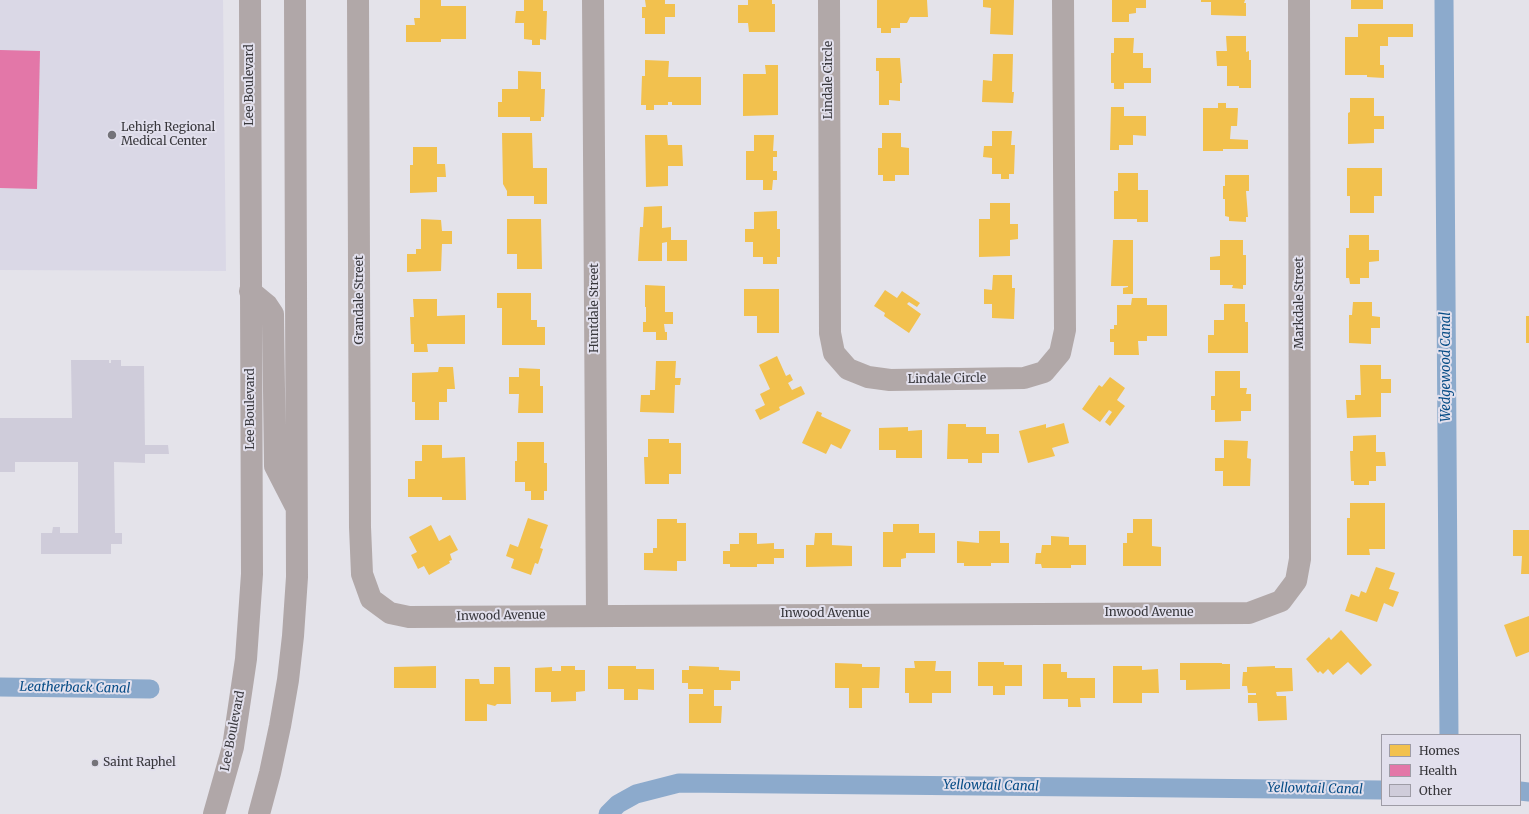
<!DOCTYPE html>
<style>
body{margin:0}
#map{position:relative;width:1529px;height:814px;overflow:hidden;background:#e4e3ea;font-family:Merriweather,serif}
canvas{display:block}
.legend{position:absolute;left:1381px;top:734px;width:140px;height:72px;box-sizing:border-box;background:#e2e0ed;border:1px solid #9e9ca6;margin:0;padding:5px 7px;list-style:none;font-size:12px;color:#38373c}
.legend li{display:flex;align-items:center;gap:8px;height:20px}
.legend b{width:20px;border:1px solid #9e9ca6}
</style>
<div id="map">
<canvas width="1529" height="814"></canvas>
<ul class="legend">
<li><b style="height:11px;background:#f2c14e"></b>Homes</li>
<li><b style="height:11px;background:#e377a8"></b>Health</li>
<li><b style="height:11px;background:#cfccda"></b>Other</li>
</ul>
</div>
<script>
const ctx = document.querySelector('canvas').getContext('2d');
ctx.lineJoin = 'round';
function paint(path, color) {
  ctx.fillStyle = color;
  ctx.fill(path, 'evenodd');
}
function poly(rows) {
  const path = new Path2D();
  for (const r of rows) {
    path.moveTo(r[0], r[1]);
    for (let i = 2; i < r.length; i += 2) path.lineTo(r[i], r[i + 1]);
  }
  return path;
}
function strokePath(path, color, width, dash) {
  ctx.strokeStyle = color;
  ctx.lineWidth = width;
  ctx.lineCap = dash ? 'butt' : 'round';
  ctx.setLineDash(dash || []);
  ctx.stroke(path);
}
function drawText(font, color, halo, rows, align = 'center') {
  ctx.font = font + ' Merriweather,serif';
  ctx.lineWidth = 4;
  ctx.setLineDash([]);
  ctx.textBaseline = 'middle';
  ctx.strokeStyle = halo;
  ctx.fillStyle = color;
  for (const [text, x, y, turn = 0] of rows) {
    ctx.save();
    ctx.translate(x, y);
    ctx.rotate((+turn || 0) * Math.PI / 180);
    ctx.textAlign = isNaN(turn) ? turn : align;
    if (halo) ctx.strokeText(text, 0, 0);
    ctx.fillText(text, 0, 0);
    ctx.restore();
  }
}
paint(poly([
 [0,0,223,0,226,271,0,270]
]), '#dad8e6');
paint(poly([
 [420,0,441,0,441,6,466,6,466,39,441,39,441,42,406,42,406,25,415,25,414,18,420,18],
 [524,0,543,0,543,11,547,11,546,40,540,39,540,45,532,45,532,40,524,39,524,23,515,23,516,11,524,11],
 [645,0,665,0,665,4,675,4,675,17,665,17,665,34,645,34,645,18,642,18,642,7,646,7],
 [748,0,772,0,772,4,775,4,775,32,749,32,748,23,738,23,738,5,748,5],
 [877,0,927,0,928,17,910,17,907,23,900,23,900,28,891,28,891,33,881,33,881,28,877,28],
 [983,0,1014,0,1013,35,990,34,991,8,983,7],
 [1112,0,1146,0,1146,8,1136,8,1136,13,1129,14,1129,22,1112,22],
 [1201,0,1245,0,1244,3,1246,3,1246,16,1211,15,1211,2,1201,2],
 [1351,0,1383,0,1383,9,1351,9],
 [1358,24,1413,24,1413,37,1388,37,1388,46,1380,46,1380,65,1384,65,1384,78,1367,77,1367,75,1345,75,1345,37,1358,37],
 [1226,36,1246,36,1246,52,1249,51,1249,60,1251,60,1251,88,1239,88,1239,86,1227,86,1227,66,1217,66,1216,51,1227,51],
 [1114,38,1134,38,1133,53,1143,53,1143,68,1151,68,1151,83,1124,83,1124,89,1114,89,1114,83,1111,83,1111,53,1114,53],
 [993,54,1013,54,1012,92,1014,92,1013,103,982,102,983,80,992,81],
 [876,58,900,58,902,83,900,83,900,101,889,100,889,105,879,105,879,71,876,71],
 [645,60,669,61,668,77,701,77,701,105,672,105,672,102,668,102,668,105,654,105,654,110,646,110,646,105,641,105,642,76,645,76],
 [765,65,778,65,778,115,743,116,743,74,766,74],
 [518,71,541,72,541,89,545,89,544,117,541,117,541,121,530,121,530,117,498,117,498,102,502,102,502,89,518,89],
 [1350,98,1374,98,1374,116,1384,116,1384,129,1374,129,1374,143,1348,144,1348,113,1350,112],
 [1218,103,1226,103,1226,108,1238,108,1237,126,1231,126,1230,139,1248,140,1248,149,1223,149,1223,151,1203,151,1203,108,1218,108],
 [1111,107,1124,107,1124,116,1146,116,1146,136,1133,135,1133,145,1119,145,1119,150,1110,150],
 [992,131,1012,131,1011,145,1015,145,1014,174,1009,174,1009,179,1001,179,1001,174,992,174,992,158,983,157,984,146,992,146],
 [502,133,532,133,533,168,547,168,547,204,534,204,534,196,507,196,507,191,503,184],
 [882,133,901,133,901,147,909,148,909,175,895,175,895,181,883,181,883,175,878,175,878,148,882,148],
 [645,135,667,135,668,145,682,145,683,166,668,166,668,186,646,187],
 [754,135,774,135,773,151,777,151,777,157,773,157,773,171,777,171,777,180,773,180,772,190,763,190,763,180,746,180,746,151,754,151],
 [413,147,437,147,437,164,445,164,446,177,437,177,437,192,410,193,410,165,413,165],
 [1347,168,1382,168,1382,196,1374,196,1374,213,1350,213,1350,196,1347,196],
 [1118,173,1138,173,1138,190,1148,190,1148,222,1137,222,1137,219,1114,219,1114,191,1118,191],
 [1225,175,1249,175,1249,191,1246,191,1248,217,1246,217,1246,222,1229,221,1229,217,1225,216,1225,199,1223,199,1223,186,1225,186],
 [990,203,1010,203,1010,224,1018,224,1018,239,1010,240,1010,256,979,257,979,219,990,219],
 [662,206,662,228,671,227,671,240,687,240,687,261,667,261,667,242,662,243,662,261,638,261,640,227,643,227,644,207],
 [777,211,777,229,780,229,780,257,777,257,777,264,763,264,763,257,753,257,753,242,745,242,745,229,754,229,754,212],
 [421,219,441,220,442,231,452,231,452,244,442,244,441,271,407,272,407,254,416,254,416,249,421,249],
 [507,219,541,219,542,269,517,269,517,254,507,254],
 [1349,235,1369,235,1369,250,1379,250,1379,261,1369,262,1369,278,1360,278,1360,284,1350,284,1349,278,1346,278,1346,248,1349,248],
 [1113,240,1133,240,1133,294,1123,294,1123,288,1128,287,1128,286,1111,286],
 [1220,240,1243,240,1243,255,1246,255,1246,285,1243,285,1243,289,1232,288,1233,285,1220,285,1220,270,1210,270,1210,257,1220,256],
 [993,275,1012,275,1012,288,1015,288,1014,319,992,318,992,304,984,304,984,289,992,290],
 [645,285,665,286,665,312,673,312,673,324,664,324,665,332,667,332,667,340,656,340,656,332,643,332,643,322,646,322,646,307,645,307],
 [744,289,779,289,779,333,757,333,757,316,744,316],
 [885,290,897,298,902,291,920,303,917,307,909,302,907,304,921,314,909,333,884,316,885,313,874,306],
 [497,293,531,293,531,320,537,320,537,327,545,327,545,345,502,345,502,308,497,308],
 [1132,298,1147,298,1147,305,1167,305,1167,336,1147,336,1147,341,1138,341,1139,355,1114,355,1114,342,1110,342,1110,329,1114,329,1114,325,1117,325,1117,305,1131,305],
 [413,299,437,299,437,316,465,315,465,344,427,344,428,352,414,352,414,344,411,344,410,317,414,317],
 [1353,302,1372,302,1372,316,1380,317,1380,328,1371,328,1371,344,1349,343,1349,315,1352,315],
 [1224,304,1245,304,1245,322,1248,322,1248,353,1208,353,1208,335,1214,335,1214,320,1224,320],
 [1526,316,1529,316,1529,343,1526,343],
 [777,356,786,376,790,374,793,380,788,383,792,390,801,386,805,394,779,407,780,410,760,420,755,410,765,405,760,394,770,389,759,365],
 [656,361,676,361,675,378,681,378,680,385,675,385,674,413,640,412,641,395,650,395,650,390,655,390],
 [1360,365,1381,365,1381,379,1391,379,1391,393,1381,393,1381,417,1347,418,1346,400,1355,400,1355,395,1361,395],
 [439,367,453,367,455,389,447,389,447,402,439,402,439,420,415,420,415,402,412,402,412,373,438,372],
 [519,368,540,369,540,386,543,386,543,413,518,413,519,394,509,394,509,377,519,377],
 [1215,371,1240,371,1240,388,1247,388,1246,394,1251,394,1251,411,1241,411,1241,421,1215,422,1215,410,1211,410,1211,396,1215,396],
 [1110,377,1125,388,1117,400,1125,406,1110,426,1105,422,1112,412,1109,410,1100,422,1082,409,1099,385,1102,387],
 [817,411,822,413,821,416,851,430,841,449,831,444,826,454,802,443],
 [1064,423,1069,443,1052,448,1055,456,1028,463,1019,431,1046,424,1046,428],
 [948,424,966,424,966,427,986,427,986,434,999,434,999,453,982,453,982,463,968,463,968,459,947,459],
 [908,427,908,431,922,430,922,458,896,458,896,450,879,450,879,428],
 [1376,435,1376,452,1385,452,1386,466,1376,466,1376,481,1369,481,1369,485,1354,485,1354,481,1351,481,1350,451,1353,451,1353,436],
 [648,439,669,439,669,443,681,443,681,474,669,474,669,484,645,484,644,457,648,457],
 [1224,440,1248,441,1247,458,1251,459,1250,486,1223,486,1223,471,1215,471,1215,458,1224,458],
 [517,442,544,442,544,463,547,463,547,491,544,491,544,500,531,500,531,491,525,491,525,482,515,482,515,461,517,461],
 [422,445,442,445,442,458,465,457,466,500,442,500,442,497,408,497,408,479,415,479,415,461,422,461],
 [1350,503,1385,503,1385,549,1369,549,1370,555,1347,555,1347,518,1350,518],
 [528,518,548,525,540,548,543,549,538,564,535,563,531,575,511,568,514,559,506,556,510,544,518,547],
 [657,519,677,519,677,523,686,523,686,561,677,561,677,571,644,570,644,553,653,553,653,548,657,548],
 [1133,519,1152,519,1152,546,1161,547,1161,566,1123,566,1123,543,1127,543,1127,533,1133,533],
 [893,524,919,524,919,533,935,533,935,553,906,553,906,558,901,559,901,567,883,567,883,532,893,532],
 [431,525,439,541,450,535,458,550,450,554,452,560,449,561,450,563,429,575,424,566,418,569,411,555,417,552,409,537],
 [1513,530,1529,530,1529,574,1521,574,1522,556,1513,556],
 [979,531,1000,531,1000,543,1009,543,1009,563,991,563,991,566,964,566,964,563,957,563,957,541,979,543],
 [739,533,757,533,757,544,774,543,774,549,784,549,784,558,774,558,774,564,757,564,757,567,730,567,730,564,723,564,723,551,730,551,730,544,739,544],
 [815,533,832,533,832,545,852,546,852,566,806,567,806,545,814,545],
 [1051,536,1069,537,1069,545,1086,545,1086,565,1071,565,1071,568,1042,568,1041,564,1035,564,1036,553,1041,553,1042,545,1051,545],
 [1376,567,1395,573,1389,589,1399,592,1393,607,1384,603,1377,622,1345,611,1351,594,1359,597,1361,591,1366,593],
 [1529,616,1529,652,1516,657,1504,625],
 [1341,630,1372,665,1361,675,1348,662,1333,675,1328,669,1323,674,1320,671,1318,673,1306,659,1329,637,1331,640],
 [914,661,936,661,935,671,951,671,951,693,932,693,932,703,909,703,909,693,905,693,905,668,915,668],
 [978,662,1004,662,1004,665,1022,665,1022,686,1005,686,1005,695,993,695,993,686,978,686],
 [835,663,862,664,862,667,880,667,879,688,862,688,862,708,849,708,849,688,835,688],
 [1180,663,1222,663,1222,664,1230,664,1230,689,1186,690,1186,680,1180,680],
 [1043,664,1061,664,1061,672,1067,672,1067,678,1095,678,1095,698,1080,698,1081,707,1068,707,1068,699,1043,699],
 [436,666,436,688,394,688,394,667],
 [561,666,575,666,575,670,585,670,585,691,576,692,576,701,551,702,551,692,535,692,535,668,552,667,552,671,561,671],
 [608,666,636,666,636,669,654,669,654,690,638,689,638,700,624,700,624,689,608,689],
 [689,666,719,667,719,670,740,671,740,681,731,681,731,690,714,690,714,706,722,706,721,723,689,723,689,694,703,694,703,689,688,689,688,683,682,683,682,670,689,670],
 [1113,666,1142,666,1142,670,1158,669,1159,693,1142,693,1142,703,1113,703],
 [1275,666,1275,668,1292,668,1293,691,1276,692,1277,696,1286,696,1287,720,1258,721,1257,703,1248,703,1248,695,1256,695,1256,693,1248,693,1247,686,1242,686,1243,672,1247,672,1247,667],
 [494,667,510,667,511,704,497,704,495,706,487,704,487,721,465,721,465,679,479,679,480,684,494,684]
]), '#f2c14e');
paint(poly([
 [0,50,40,51,37,189,0,188]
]), '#e377a8');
strokePath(poly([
 [1444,0,1449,735],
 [0,687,150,689],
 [1520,791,1529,792],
 [608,814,618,804,636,794,679,783,1382,790]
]), '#8caacc', 19);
paint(poly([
 [71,360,109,360,109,363,111,363,111,360,121,360,121,366,144,366,145,445,168,445,169,454,145,454,145,463,114,462,115,533,122,533,122,544,111,544,111,554,41,554,41,533,52,533,53,527,60,527,60,533,78,533,78,462,15,462,15,472,0,472,0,418,72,418]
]), '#cfccda');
strokePath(poly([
 [358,0,360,527,362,574,371,599,390,613,409,617,1249,613,1281,601,1296,581,1300,559,1299,0],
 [593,0,597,615],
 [829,0,830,333,834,353,848,369,868,377,890,380,1024,378,1044,372,1060,353,1065,330,1063,0]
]), '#b1a8a8', 22);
strokePath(poly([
 [250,291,267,305,273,314,275,466,295,505],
 [214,814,233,747,246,659,252,574,250,0],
 [259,814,270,773,280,726,288,680,293,636,297,577,295,0]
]), '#b0a7a8', 22);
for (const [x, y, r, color] of [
 [112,135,5,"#747379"],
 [95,763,4,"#747379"]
]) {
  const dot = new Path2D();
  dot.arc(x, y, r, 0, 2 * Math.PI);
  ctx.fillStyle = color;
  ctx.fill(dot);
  strokePath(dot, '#e2e0ed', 1.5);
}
drawText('12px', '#38373c', '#e2e0ed', [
 ["Lindale Circle",829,80,-90],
 ["Lee Boulevard",250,85,-90],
 ["Grandale Street",360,300,-90],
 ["Markdale Street",1300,303,-90],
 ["Huntdale Street",595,308,-90],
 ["Lindale Circle",947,379,-1],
 ["Lee Boulevard",251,409,-90],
 ["Inwood Avenue",1149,613],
 ["Inwood Avenue",825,614],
 ["Inwood Avenue",501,616,-1],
 ["Lee Boulevard",233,731,-79]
]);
drawText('12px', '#38373c', '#e2e0ed', [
 ["Lehigh Regional",121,128],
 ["Medical Center",121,142],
 ["Saint Raphel",103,763]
], 'left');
drawText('italic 13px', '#074c86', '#e2e0ed', [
 ["Wedgewood Canal",1446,367,-90],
 ["Leatherback Canal",75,688,1],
 ["Yellowtail Canal",991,786,1],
 ["Yellowtail Canal",1315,789,1]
]);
</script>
